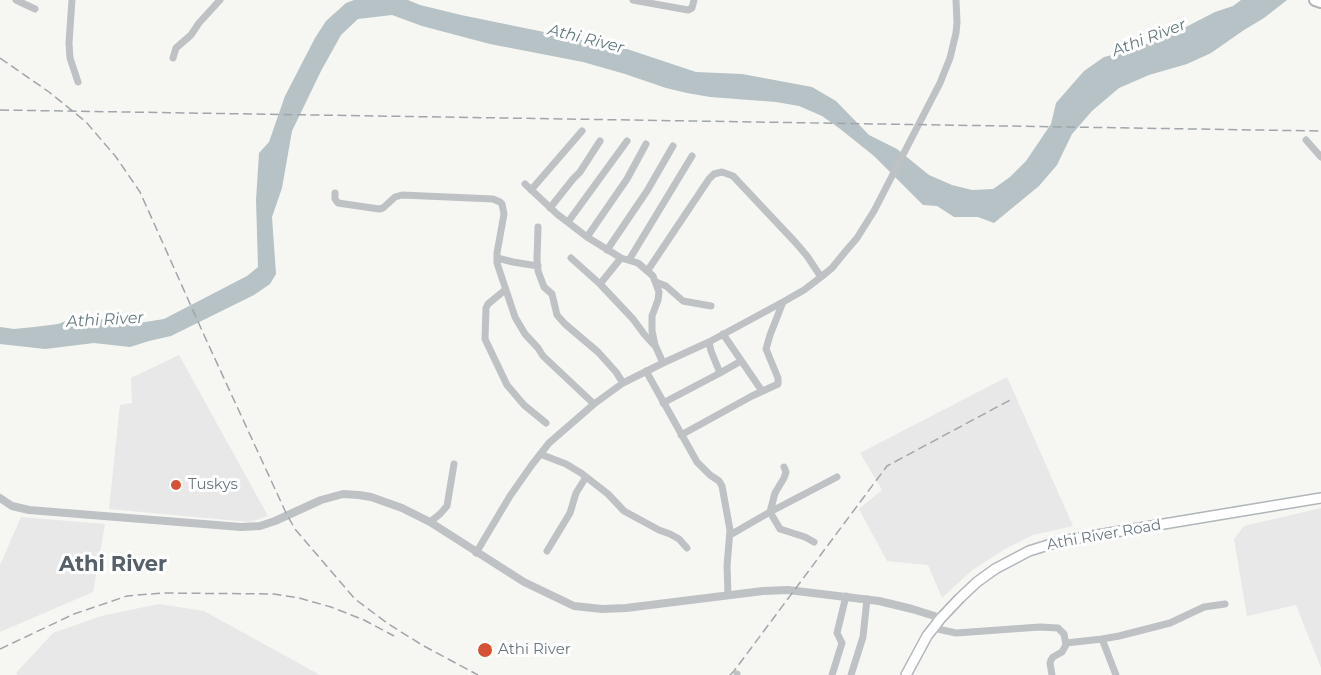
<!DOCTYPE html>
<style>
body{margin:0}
canvas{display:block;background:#f6f6f3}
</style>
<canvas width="1321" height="675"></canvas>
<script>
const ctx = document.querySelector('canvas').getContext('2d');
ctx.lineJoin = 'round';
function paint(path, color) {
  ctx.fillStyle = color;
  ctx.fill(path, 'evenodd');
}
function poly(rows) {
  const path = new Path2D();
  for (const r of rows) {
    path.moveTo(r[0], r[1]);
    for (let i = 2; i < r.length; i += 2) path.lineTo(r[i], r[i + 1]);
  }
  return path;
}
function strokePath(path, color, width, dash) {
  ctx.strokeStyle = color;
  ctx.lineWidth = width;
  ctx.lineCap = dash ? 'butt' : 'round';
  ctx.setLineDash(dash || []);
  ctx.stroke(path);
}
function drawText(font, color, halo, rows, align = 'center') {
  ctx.font = font + ' Montserrat,sans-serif';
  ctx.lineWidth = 6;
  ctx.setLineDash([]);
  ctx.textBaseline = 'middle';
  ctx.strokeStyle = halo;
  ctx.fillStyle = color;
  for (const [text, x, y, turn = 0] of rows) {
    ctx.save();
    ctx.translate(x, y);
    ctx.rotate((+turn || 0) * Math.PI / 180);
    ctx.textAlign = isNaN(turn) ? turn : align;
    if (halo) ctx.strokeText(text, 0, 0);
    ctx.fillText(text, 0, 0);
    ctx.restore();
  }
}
paint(poly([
 [179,355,268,516,250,522,109,509,120,405,132,403,131,378],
 [1007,377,1073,526,1033,535,1005,549,971,571,942,598,928,565,887,561,859,509,882,490,860,453],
 [1321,508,1321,668,1296,605,1247,616,1234,539,1244,526],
 [21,517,105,524,93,592,0,632,0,565],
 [159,604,204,611,320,675,18,675,16,673,53,633,101,616]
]), '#e7e8e7');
paint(poly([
 [354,0,408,0,420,5,461,15,627,49,696,72,742,74,812,87,836,101,869,135,897,149,929,175,952,185,972,190,993,189,1010,177,1026,161,1051,124,1056,103,1084,71,1104,57,1120,53,1157,40,1168,32,1182,29,1215,12,1233,6,1241,0,1287,0,1264,18,1244,30,1211,53,1187,64,1149,75,1119,88,1092,111,1072,134,1057,165,1039,186,994,223,978,217,954,217,937,206,923,205,874,156,839,128,822,116,799,106,776,102,710,97,687,93,666,88,625,74,583,62,490,44,422,26,392,15,358,19,341,35,321,71,292,131,282,188,272,217,276,274,270,284,254,295,171,336,149,341,130,347,94,343,45,349,0,344,0,327,14,329,34,327,58,324,77,317,139,323,164,319,247,276,258,267,256,200,259,153,269,142,285,96,315,38,326,21,346,3]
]), '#b6c2c5');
const secondary = poly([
 [906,675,927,636,941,618,960,598,977,582,995,569,1029,551,1061,541,1321,498]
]);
const trunk = poly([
 [1315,0,1321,2]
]);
strokePath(secondary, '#b0b6ba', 12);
strokePath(trunk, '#b1b5b8', 14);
strokePath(poly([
 [16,0,35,9],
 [72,0,69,43,70,58,78,82],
 [633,0,688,10,692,8,694,0],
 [173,58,176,48,191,35,199,23,220,0],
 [1306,140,1321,157],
 [525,184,557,214,587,237,621,258,638,263,653,276,659,292,658,300,652,316,652,331,655,345,663,363],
 [531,190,582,131],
 [335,193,335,199,338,203,379,209,383,208,395,197,402,195,493,199,500,202,502,204,504,214,497,253,497,263,515,317,525,334,538,348,543,356,594,404],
 [550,208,573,179,580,172,600,141],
 [568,222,627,141],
 [538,227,537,259,538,271,544,287,552,294,557,315,565,324,598,352,616,372,623,383],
 [587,237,627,179,646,144],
 [607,250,647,191,673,146],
 [497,258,513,262,538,266],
 [571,258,600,284],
 [621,258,600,284,633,319,644,334,654,345],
 [629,260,692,156],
 [648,270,709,179,714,174,722,172,733,176,796,243,807,256,821,277],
 [656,282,666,286,683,301,711,306],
 [505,290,488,304,486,308,485,339,507,385,524,405,546,423],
 [723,334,762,391],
 [646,371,697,462,710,475,719,481,722,486,730,530,727,566,728,595],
 [720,373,741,361],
 [663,403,720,373,711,351,709,342],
 [681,435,752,396,778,384,778,378,766,349,770,335,783,302],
 [540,454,566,464,581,473,608,494,624,511,659,530,670,534,679,539,687,548],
 [784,467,786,472,784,478,775,493,770,512,780,529,805,537,814,542],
 [430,522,440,514,447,506,454,464],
 [730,535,770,512,837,477],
 [547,551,570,513,576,493,586,477],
 [476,553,510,496,531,466,549,443,594,404,623,383,663,363,709,342,783,302,804,290,821,277,832,268,845,252,857,238,874,211,940,83,950,58,956,33,957,22,956,0],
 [933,628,956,633,1040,627,1058,628,1064,634,1066,645,1062,652,1053,657,1051,660,1050,663,1052,675],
 [1102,639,1116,675],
 [1066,643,1102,639,1119,636,1170,623,1204,607,1225,604],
 [737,674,737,675],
 [832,675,842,643,837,633,846,596],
 [851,675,863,637,867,599]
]), '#bec2c5', 7);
strokePath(poly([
 [0,498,12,506,29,510,241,527,260,526,275,521,321,500,343,494,359,495,371,497,402,508,430,522,524,582,574,606,602,609,626,608,763,591,788,590,879,601,912,609,941,618]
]), '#bec2c5', 8);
strokePath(secondary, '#fff', 9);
strokePath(trunk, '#fff', 10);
strokePath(poly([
 [0,58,49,92,86,122,116,157,140,192,204,335,287,515,295,529,355,599,387,623,422,645,478,675],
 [0,110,1321,131],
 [0,649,74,614,127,596,163,593,274,594,299,598,331,607,364,620,394,636],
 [730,675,734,671,887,466,1012,399]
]), '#a0a6ab', 1.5, [9, 4.5]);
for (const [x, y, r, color] of [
 [176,485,6,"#d55334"],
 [485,650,8,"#d55334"]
]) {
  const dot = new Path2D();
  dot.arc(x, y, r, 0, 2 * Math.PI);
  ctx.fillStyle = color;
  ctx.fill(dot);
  strokePath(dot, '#fff', 2);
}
drawText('15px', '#687782', '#fff', [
 ["Tuskys",188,485],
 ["Athi River",498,650]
], 'left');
drawText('15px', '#687782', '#fff', [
 ["Athi River Road",1104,535,-10]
]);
drawText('italic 16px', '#63787f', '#fff', [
 ["Athi River",1149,38,-21],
 ["Athi River",586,39,14],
 ["Athi River",105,320,-3]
]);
drawText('bold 21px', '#556068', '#fff', [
 ["Athi River",113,565]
]);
</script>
